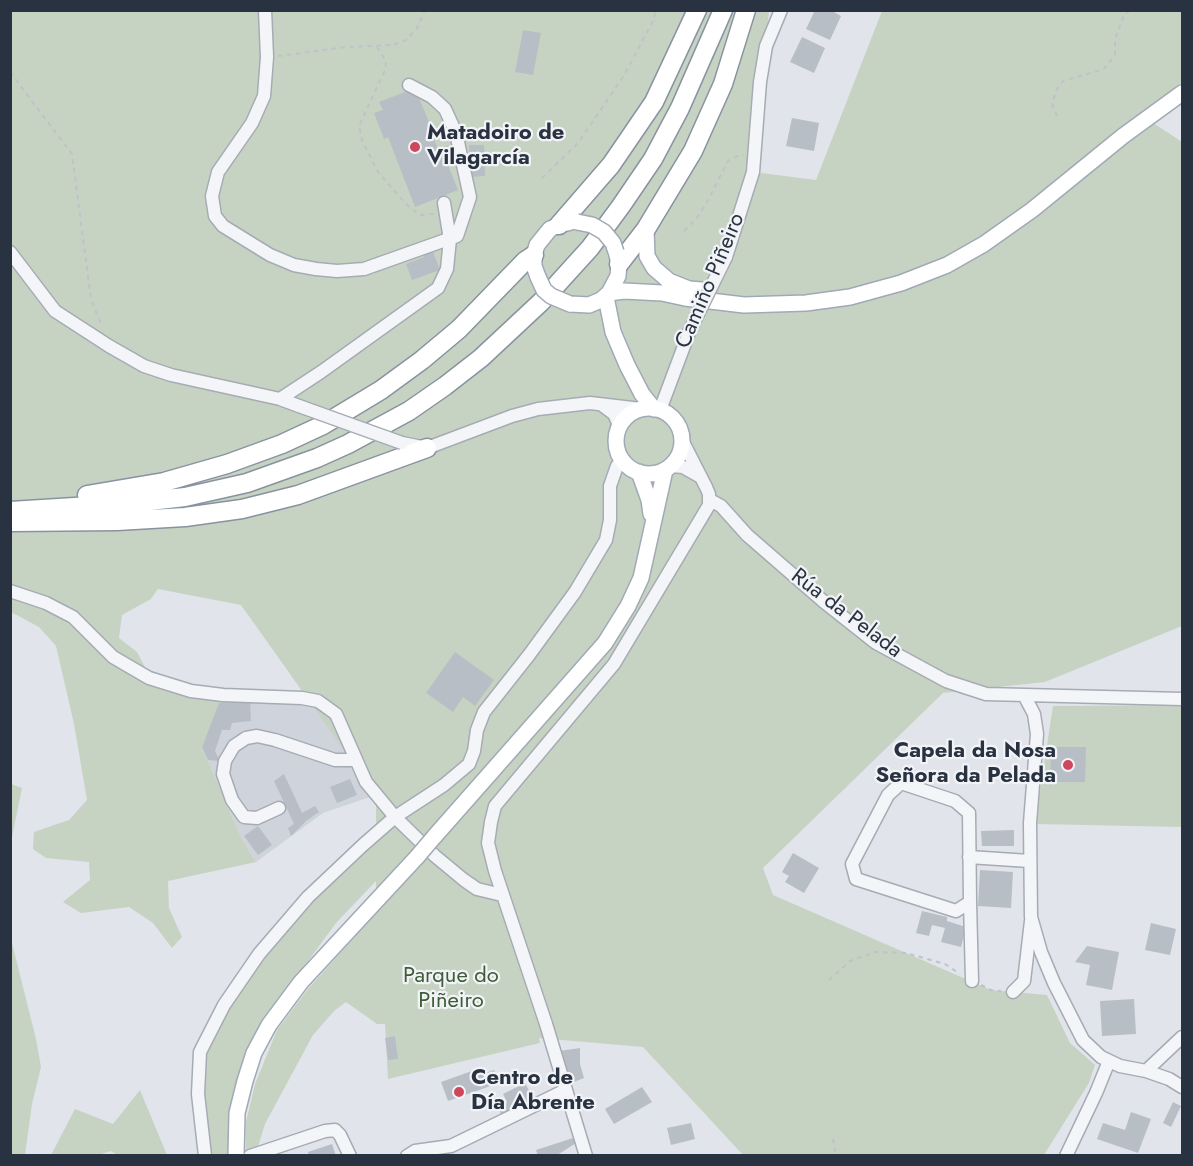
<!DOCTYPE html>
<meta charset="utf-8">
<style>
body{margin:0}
#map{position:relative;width:1193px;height:1166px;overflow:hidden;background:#e1e4ea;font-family:Jost,sans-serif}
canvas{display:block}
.frame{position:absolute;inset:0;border:12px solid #293241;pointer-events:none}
</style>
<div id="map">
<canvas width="1193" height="1166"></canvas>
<div class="frame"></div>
</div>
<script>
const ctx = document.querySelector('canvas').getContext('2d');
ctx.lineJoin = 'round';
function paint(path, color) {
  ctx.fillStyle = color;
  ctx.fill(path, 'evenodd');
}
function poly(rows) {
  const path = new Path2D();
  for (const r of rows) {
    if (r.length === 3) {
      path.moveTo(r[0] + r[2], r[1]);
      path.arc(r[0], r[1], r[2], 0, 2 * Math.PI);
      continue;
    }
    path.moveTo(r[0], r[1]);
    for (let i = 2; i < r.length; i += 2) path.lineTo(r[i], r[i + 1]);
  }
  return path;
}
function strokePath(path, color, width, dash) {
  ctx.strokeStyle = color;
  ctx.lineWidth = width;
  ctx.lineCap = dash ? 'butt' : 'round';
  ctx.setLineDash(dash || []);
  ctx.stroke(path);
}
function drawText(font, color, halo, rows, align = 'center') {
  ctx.font = font + ' Jost,sans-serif';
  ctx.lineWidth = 4.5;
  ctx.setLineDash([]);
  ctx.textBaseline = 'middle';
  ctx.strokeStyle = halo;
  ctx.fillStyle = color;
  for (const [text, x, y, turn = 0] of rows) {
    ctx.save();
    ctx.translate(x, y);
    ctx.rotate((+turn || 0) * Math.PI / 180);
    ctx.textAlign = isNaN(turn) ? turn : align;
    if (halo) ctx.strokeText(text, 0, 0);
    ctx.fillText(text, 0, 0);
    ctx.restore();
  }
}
paint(poly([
 [223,695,318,701,376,795,323,813,256,862,241,837,202,747]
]), '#cfd4dc');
paint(poly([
 [10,11,769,11,753,172,816,180,882,11,1182,11,1182,82,1141,115,1182,142,1182,626,1045,682,943,693,763,868,773,895,991,990,1047,995,1070,1043,1095,1065,1089,1083,1044,1155,743,1155,643,1047,539,1038,540,1043,388,1079,385,1024,377,1024,346,1002,334,1011,313,1035,265,1124,257,1150,246,1155,246,1122,255,1084,277,1030,308,989,376,913,376,881,336,923,277,1003,246,1058,233,1097,228,1155,205,1155,198,1094,207,1031,308,897,376,836,376,795,241,605,158,589,151,599,122,615,119,638,137,652,146,669,223,695,202,747,241,837,256,862,168,881,169,908,182,937,172,948,153,923,129,907,81,913,63,902,90,880,89,862,46,858,33,849,34,832,69,820,87,800,74,724,56,646,39,627,11,612],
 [1182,705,1182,827,1035,824,1053,706],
 [11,784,22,788,11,842,10,784],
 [10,935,36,1039,41,1067,32,1104,25,1155,11,1155],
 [140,1090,167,1155,117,1155,111,1151,98,1155,51,1155,75,1109,113,1124]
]), '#c7d3c2');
paint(poly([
 [815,10,830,10,841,16,830,40,806,29],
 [523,30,541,33,533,75,515,72],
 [802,37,825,48,814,73,790,62],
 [410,90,418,96,430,124,430,130,438,149,449,145,456,162,448,165,458,190,415,207,388,137,384,139,374,113,383,110,379,102],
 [792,118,819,123,814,151,786,146],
 [469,145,484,145,485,176,470,177],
 [432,249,440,270,412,280,406,264,424,257,422,252],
 [455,652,494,680,475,706,463,697,453,712,426,693],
 [250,701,251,721,232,723,230,730,222,730,215,751,220,761,208,760,202,747,219,703],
 [1051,747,1086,747,1085,782,1050,782],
 [284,774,302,813,315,806,319,812,306,821,291,836,288,828,294,824,274,781],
 [350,779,357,795,337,803,330,787],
 [258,826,272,845,258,855,244,836],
 [1014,830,1014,846,982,846,981,831],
 [793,853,819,868,804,893,785,882,789,876,782,872],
 [980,870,1013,872,1011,908,978,906],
 [922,911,947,917,947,921,966,927,961,947,941,942,945,928,932,925,929,936,916,933],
 [1151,923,1176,929,1170,955,1145,950],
 [1087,946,1119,952,1112,990,1086,985,1090,965,1075,962],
 [1134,999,1136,1034,1102,1036,1100,1001],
 [395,1036,398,1059,388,1060,385,1038],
 [580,1048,580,1064,584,1078,571,1083,559,1051],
 [483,1067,486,1073,494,1070,499,1083,448,1101,441,1082],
 [525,1083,534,1100,502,1116,497,1106,507,1102,503,1094],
 [642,1087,652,1102,614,1124,605,1109],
 [1173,1102,1181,1106,1171,1127,1163,1123],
 [1131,1112,1151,1119,1138,1153,1097,1139,1103,1123,1125,1130],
 [691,1123,695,1139,671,1145,667,1128],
 [573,1138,576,1143,562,1152,555,1156,538,1156,536,1150],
 [332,1144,336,1156,309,1156,308,1152]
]), '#b8bec6');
const minor = poly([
 [265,10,267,57,264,96,252,123,218,172,212,196,215,216,223,226,270,255,294,265,316,269,337,271,364,269,457,236,470,197,456,133,445,109,432,97,409,85],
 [10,252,55,311,109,346,144,366,171,375,280,399,299,406],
 [726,257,753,172,760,82,766,46,781,10],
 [280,399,321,372,438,288,447,269,450,239,444,203],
 [602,405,614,414,620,427],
 [660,410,690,330],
 [402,443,427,448,512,416,538,409,590,403,641,409],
 [670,466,683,467,699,476],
 [710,500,721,506,747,535,823,601,876,643,946,681,986,694,1182,699],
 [10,591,46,603,73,617,113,657,149,678,191,691,223,695,302,698,318,701,336,714,366,782,395,817,435,856,464,880,477,889,502,895],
 [1025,697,1034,714,1037,734,1030,823,1031,917,1041,952,1054,983,1083,1040,1101,1057,1120,1066,1146,1071,1169,1079,1182,1087],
 [901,783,955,801,969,813,970,902,956,911,856,879,852,864,888,795,901,783],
 [279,808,257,818,244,817,232,800,223,774,225,761,234,746,246,738,257,736,275,740,335,760,356,760],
 [969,857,1029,861],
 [970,902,972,981],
 [1013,992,1024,981,1031,921],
 [1146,1071,1182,1037],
 [205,1156,198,1094,200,1052,224,1005,259,954,308,897,363,845,395,817,444,785,469,764,474,751,477,730,484,712,529,655,575,592,606,540,610,520,610,486,617,466,622,460],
 [250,1156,325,1131,335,1130,340,1135,350,1156],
 [407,1156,415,1151,451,1146,566,1090],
 [586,1156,546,1024,495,871,488,843,491,822,495,806,614,664,709,505,709,494,706,487,682,440],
 [1066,1156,1096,1093,1109,1061]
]);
const major = poly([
 [646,229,647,256,654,268,669,281,689,289,702,290],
 [538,277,534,266,534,255,537,245,550,229,559,225,571,222],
 [609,293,624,291,662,293,685,298,744,305,806,303,850,297,901,283,947,265,984,244,1032,210,1123,136,1182,93],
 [606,297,613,332,627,365,642,394,654,409],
 [570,304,589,305,601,300,609,293,618,276,619,264,617,255],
 [649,441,33],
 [639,472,649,500,651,514],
 [434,837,605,643,628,606,641,578,665,470],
 [236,1156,237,1113,245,1081,254,1053,269,1025,301,982,417,857]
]);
const highway = poly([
 [559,225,611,165,654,102,697,10],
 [619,264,646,229,693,151,723,84,746,10],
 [87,495,164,482,227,464,282,444,323,425,381,390,422,360,459,329,525,261,534,255],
 [10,511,123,504,185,497,247,483,317,458,348,444,409,411,445,386,481,358,541,302,590,248,621,206,653,159,680,108,723,10],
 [10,522,117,521,185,517,242,509,298,495,427,448]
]);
strokePath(minor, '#a6abb4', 15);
strokePath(major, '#a0a9b5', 18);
strokePath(highway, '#8892a0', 21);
strokePath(poly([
 [377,47,386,61,385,70,359,126,362,140,378,172,407,205,420,215,434,214],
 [278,56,346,47,393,45,406,40,417,28,425,10],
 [10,72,72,154,91,299,102,327],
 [1057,116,1052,104,1057,89,1063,81,1104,69,1115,55,1115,39,1124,15,1131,10],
 [542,178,578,143,623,77,653,21,656,10],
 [684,231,696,219,706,204,728,161,739,155,743,155],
 [829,980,850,961,876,952,906,953,945,964,960,974],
 [981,985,991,990,1001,991],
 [833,1139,836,1156]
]), '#bfc2c8', 2, [4.5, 4.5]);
strokePath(minor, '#f4f5f8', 12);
strokePath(major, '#fff', 15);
strokePath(highway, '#fff', 18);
const minorBridge = poly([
 [690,330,726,257],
 [299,406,402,443]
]);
const majorBridge = poly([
 [577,222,592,225,604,232,613,243,616,252],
 [538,277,544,290,551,296,570,304],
 [417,857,434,837]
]);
strokePath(minorBridge, '#a6abb4', 15, []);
strokePath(majorBridge, '#a0a9b5', 18, []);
strokePath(minorBridge, '#f4f5f8', 12);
strokePath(majorBridge, '#fff', 15);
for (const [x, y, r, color] of [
 [415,147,6,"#ce475d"],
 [1068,765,6,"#ce475d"],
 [459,1092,6,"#ce475d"]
]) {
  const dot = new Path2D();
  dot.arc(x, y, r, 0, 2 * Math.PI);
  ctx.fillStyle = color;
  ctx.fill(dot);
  strokePath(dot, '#f1f3f7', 2);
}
drawText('bold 22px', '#293241', '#f1f3f7', [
 ["Matadoiro de",427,134],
 ["Vilagarcía",427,159],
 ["Capela da Nosa",1056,752,"right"],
 ["Señora da Pelada",1056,777,"right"],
 ["Centro de",471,1079],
 ["Día Abrente",471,1104]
], 'left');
drawText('22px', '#293241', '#f1f3f7', [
 ["Camiño Piñeiro",711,281,-67],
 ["Rúa da Pelada",846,614,37]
]);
drawText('22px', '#3e5d37', '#f1f3f7', [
 ["Parque do",451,977],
 ["Piñeiro",451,1002]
]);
</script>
